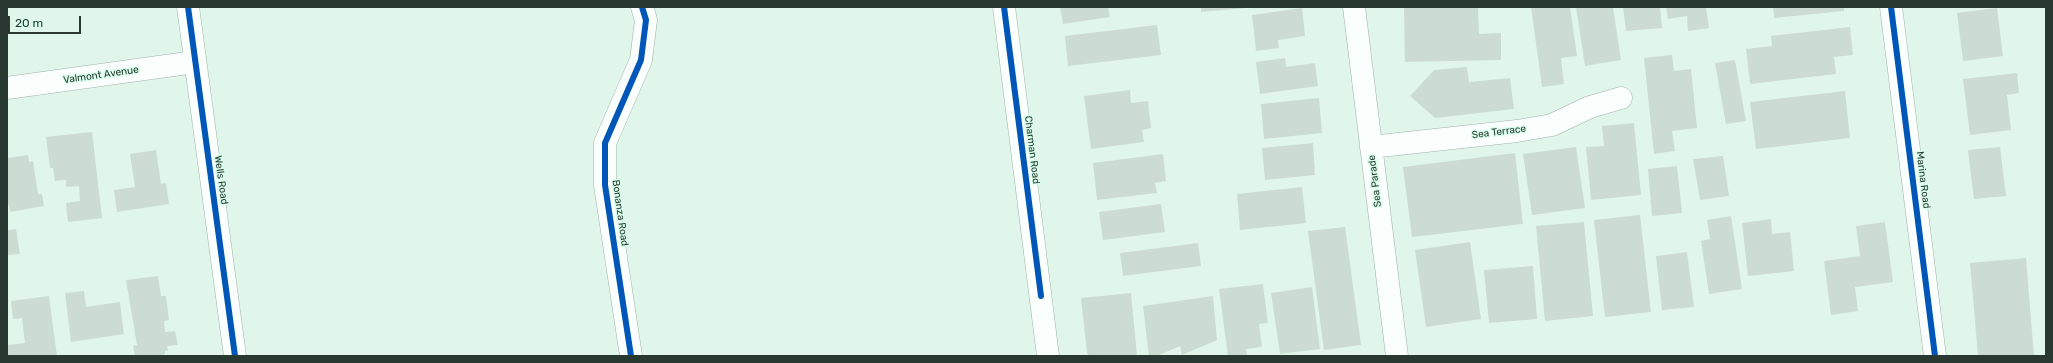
<!DOCTYPE html>
<style>
body{margin:0}
#map{position:relative;width:2053px;height:363px;overflow:hidden;background:#e0f6eb;font-family:Rubik,sans-serif}
canvas{display:block}
.frame{position:absolute;inset:0;border:8px solid #293831;pointer-events:none}
.scale{position:absolute;left:8px;top:16px;width:73px;height:18px;box-sizing:border-box;border:2px solid #293831;border-top:0;padding-left:5px;font-size:12px;line-height:14px;white-space:nowrap;color:#293831;-webkit-text-stroke:3px #d8feeb;paint-order:stroke}
</style>
<div id="map">
<canvas width="2053" height="363"></canvas>
<div class="frame"></div>
<div class="scale">20 m</div>
</div>
<script>
const ctx = document.querySelector('canvas').getContext('2d');
ctx.lineJoin = 'round';
function paint(path, color) {
  ctx.fillStyle = color;
  ctx.fill(path, 'evenodd');
}
function poly(rows) {
  const path = new Path2D();
  for (const r of rows) {
    path.moveTo(r[0], r[1]);
    for (let i = 2; i < r.length; i += 2) path.lineTo(r[i], r[i + 1]);
  }
  return path;
}
function strokePath(path, color, width, dash) {
  ctx.strokeStyle = color;
  ctx.lineWidth = width;
  ctx.lineCap = dash ? 'butt' : 'round';
  ctx.setLineDash(dash || []);
  ctx.stroke(path);
}
function drawText(font, color, halo, rows, align = 'center') {
  ctx.font = font + ' Rubik,sans-serif';
  ctx.lineWidth = 3;
  ctx.setLineDash([]);
  ctx.textBaseline = 'middle';
  ctx.strokeStyle = halo;
  ctx.fillStyle = color;
  for (const [text, x, y, turn = 0] of rows) {
    ctx.save();
    ctx.translate(x, y);
    ctx.rotate((+turn || 0) * Math.PI / 180);
    ctx.textAlign = isNaN(turn) ? turn : align;
    if (halo) ctx.strokeText(text, 0, 0);
    ctx.fillText(text, 0, 0);
    ctx.restore();
  }
}
paint(poly([
 [1060,7,1108,7,1110,17,1063,24],
 [1201,7,1246,7,1246,8,1201,12],
 [1404,7,1478,7,1479,34,1501,33,1501,60,1405,62],
 [1531,7,1570,7,1577,56,1561,58,1564,84,1542,87],
 [1576,7,1613,7,1621,60,1585,66],
 [1623,7,1660,7,1662,28,1626,31],
 [1666,7,1706,7,1709,28,1688,31,1687,16,1668,19],
 [1773,7,1844,7,1844,11,1774,18],
 [1302,8,1305,36,1278,40,1279,48,1256,51,1252,15],
 [1997,8,2003,56,1963,61,1957,13],
 [1157,25,1161,55,1068,66,1065,36],
 [1850,27,1853,55,1834,57,1836,74,1750,84,1746,49,1772,46,1771,36],
 [1672,55,1674,71,1691,69,1697,128,1672,131,1675,151,1654,154,1644,58],
 [1285,58,1286,67,1315,63,1318,86,1260,94,1256,62],
 [1735,60,1746,121,1726,124,1715,63],
 [1467,67,1469,82,1510,78,1514,109,1435,118,1410,96,1434,70],
 [2017,73,2019,93,2007,95,2011,130,1970,135,1963,79],
 [1130,90,1131,103,1148,101,1151,128,1142,130,1144,142,1091,149,1084,96],
 [1845,91,1850,138,1756,149,1750,102],
 [1319,98,1322,133,1264,139,1261,104],
 [1634,123,1641,195,1591,200,1586,147,1604,146,1602,126],
 [92,132,102,218,68,222,66,203,80,201,79,186,66,187,66,180,55,181,53,168,50,168,46,137],
 [1313,143,1315,175,1265,180,1262,148],
 [1576,147,1585,208,1532,215,1523,154],
 [2000,147,2006,196,1974,199,1968,150],
 [156,150,161,184,166,183,169,204,117,212,114,190,135,187,130,154],
 [1515,153,1523,224,1412,237,1403,167],
 [1163,154,1166,181,1155,183,1157,193,1097,200,1093,163],
 [28,155,29,162,33,161,38,194,42,194,44,206,10,212,9,205,7,205,7,158],
 [1723,156,1729,196,1700,200,1693,159],
 [1677,166,1682,213,1652,216,1648,169],
 [1302,187,1306,223,1240,230,1237,194],
 [1161,204,1165,232,1103,240,1099,212],
 [1640,215,1651,312,1605,317,1594,220],
 [1731,216,1742,289,1709,294,1701,241,1710,239,1707,220],
 [1771,219,1772,234,1790,232,1794,271,1748,276,1742,223],
 [1584,222,1593,316,1545,321,1536,226],
 [1885,222,1893,282,1855,287,1858,311,1831,315,1824,261,1860,256,1856,226],
 [1345,227,1361,345,1324,350,1308,231],
 [16,229,20,254,7,255,7,230],
 [1470,242,1481,319,1426,327,1415,250],
 [1198,243,1201,266,1123,276,1120,253],
 [1687,252,1694,307,1662,310,1656,256],
 [2026,258,2034,356,1978,356,1970,263],
 [1533,266,1537,319,1489,323,1484,270],
 [158,276,161,296,166,296,169,320,164,321,165,332,175,331,178,345,167,346,168,350,165,351,165,354,157,356,135,356,133,346,137,345,126,280],
 [1263,284,1268,323,1259,324,1262,347,1246,349,1247,356,1228,356,1219,289],
 [1312,287,1320,349,1280,354,1271,293],
 [84,291,86,307,120,302,124,334,71,342,65,293],
 [1131,293,1137,356,1090,356,1087,353,1081,298],
 [49,296,57,356,7,356,7,345,25,343,22,318,13,319,11,301],
 [1213,296,1217,340,1182,355,1180,346,1157,356,1149,356,1143,306]
]), '#cddcd2');
const minor = poly([
 [188,7,235,356],
 [1354,7,1397,356],
 [1891,7,1935,356],
 [7,88,195,62],
 [1371,147,1517,131,1552,125,1590,107,1621,98],
 [631,356,605,185,605,143,641,60,646,20,642,7]
]);
const major = poly([
 [1004,7,1048,356]
]);
strokePath(minor, '#a0b1a8', 23);
strokePath(major, '#a0b1a8', 23);
strokePath(minor, '#fafefc', 22);
strokePath(major, '#fafefc', 22);
strokePath(poly([
 [188,7,235,356],
 [1004,7,1041,296],
 [1891,7,1935,356],
 [631,356,605,185,605,143,641,60,646,20,642,7]
]), '#0057b8', 6);
drawText('10px', '#293831', '#d8feeb', [
 ["Valmont Avenue",101,75,-8],
 ["Sea Terrace",1499,132,-7],
 ["Charman Road",1032,150,83],
 ["Wells Road",221,180,82],
 ["Marina Road",1923,180,83],
 ["Sea Parade",1375,181,-97],
 ["Bonanza Road",620,213,82]
]);
</script>
